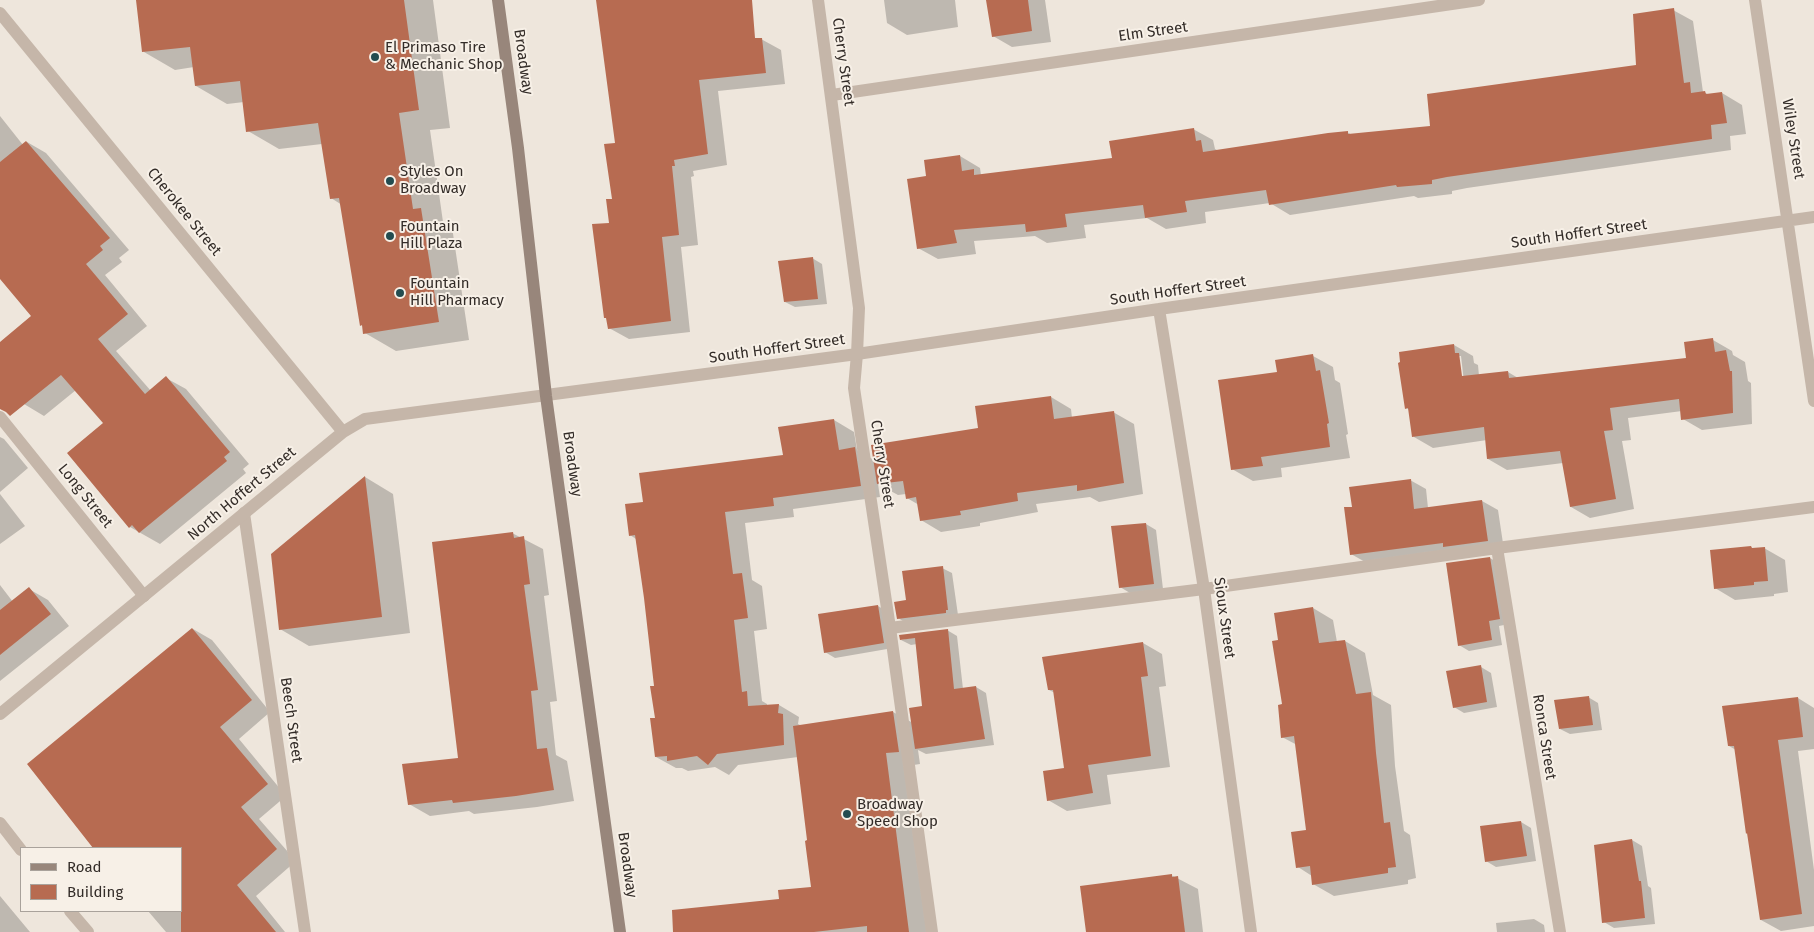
<!DOCTYPE html>
<style>
body{margin:0}
#map{position:relative;width:1814px;height:932px;overflow:hidden;background:#eee6dc;font-family:"Fira Sans",sans-serif}
canvas{display:block}
.legend{position:absolute;left:20px;top:847px;width:162px;height:65px;box-sizing:border-box;background:#f7f0e7;border:1px solid #a9a29b;margin:0;padding:6px 9px;list-style:none;font-size:15px;color:#332c28}
.legend li{display:flex;align-items:center;gap:10px;height:25px}
.legend b{width:25px;border:1px solid #a9a29b}
</style>
<div id="map">
<canvas width="1814" height="932"></canvas>
<ul class="legend">
<li><b style="height:6px;background:#98867b"></b>Road</li>
<li><b style="height:14px;background:#b76b51"></b>Building</li>
</ul>
</div>
<script>
const ctx = document.querySelector('canvas').getContext('2d');
ctx.lineJoin = 'round';
function paint(path, color) {
  ctx.fillStyle = color;
  ctx.fill(path, 'evenodd');
}
function poly(rows) {
  const path = new Path2D();
  for (const r of rows) {
    path.moveTo(r[0], r[1]);
    for (let i = 2; i < r.length; i += 2) path.lineTo(r[i], r[i + 1]);
  }
  return path;
}
function strokePath(path, color, width, dash) {
  ctx.strokeStyle = color;
  ctx.lineWidth = width;
  ctx.lineCap = dash ? 'butt' : 'round';
  ctx.setLineDash(dash || []);
  ctx.stroke(path);
}
function drawText(font, color, halo, rows, align = 'center') {
  ctx.font = font + ' "Fira Sans",sans-serif';
  ctx.lineWidth = 4;
  ctx.setLineDash([]);
  ctx.textBaseline = 'middle';
  ctx.strokeStyle = halo;
  ctx.fillStyle = color;
  for (const [text, x, y, turn = 0] of rows) {
    ctx.save();
    ctx.translate(x, y);
    ctx.rotate((+turn || 0) * Math.PI / 180);
    ctx.textAlign = isNaN(turn) ? turn : align;
    if (halo) ctx.strokeText(text, 0, 0);
    ctx.fillText(text, 0, 0);
    ctx.restore();
  }
}
paint(poly([
 [137,0,433,0,450,128,430,130,443,222,452,227,469,340,396,351,365,333,363,326,361,325,342,205,331,198,322,144,279,149,248,131,244,102,227,104,196,86,194,67,175,70,144,52],
 [598,0,704,0,712,45,761,39,781,50,785,84,718,91,727,165,693,171,694,176,691,177,698,245,681,247,690,332,629,339,609,328,610,224,617,144],
 [884,0,955,0,958,27,907,35,887,23],
 [988,0,1045,0,1051,42,1012,47,993,36],
 [1673,10,1693,21,1703,92,1710,95,1722,93,1742,105,1746,134,1730,136,1731,150,1467,188,1452,191,1452,194,1418,198,1414,196,1290,215,1270,203,1205,212,1206,223,1166,229,1147,218,1084,225,1086,238,1047,243,1035,236,974,241,976,254,938,259,918,248,927,177,960,156,980,168,981,175,1113,159,1193,129,1213,140,1215,149,1219,151,1347,132,1352,135,1431,127,1637,66],
 [0,116,23,145,27,142,46,153,129,250,119,258,122,262,105,275,147,326,116,351,151,391,166,378,186,389,249,464,243,469,246,473,160,544,130,527,104,423,76,390,44,416,24,404,0,374,0,344,32,316,0,278],
 [812,258,822,264,827,304,795,307,785,302],
 [1713,340,1732,351,1733,355,1745,362,1748,381,1751,383,1752,424,1702,430,1683,419,1682,411,1628,418,1631,440,1622,441,1634,509,1590,518,1571,507,1563,463,1507,470,1488,459,1487,440,1433,448,1414,437,1410,410,1406,408,1454,345,1473,356,1474,363,1478,365,1479,376,1508,372,1518,378,1687,359],
 [1458,356,1461,356,1464,382,1462,383],
 [1313,356,1333,367,1335,380,1340,383,1348,434,1346,435,1350,458,1281,468,1282,477,1253,481,1232,469,1278,373],
 [1051,397,1071,409,1072,418,1113,412,1134,424,1143,494,1099,502,1090,497,1036,504,1038,512,980,523,980,526,941,532,921,520,919,505,907,498,906,494,898,495,878,484,880,497,793,509,794,517,745,523,752,580,762,586,767,629,754,631,762,701,767,704,767,706,779,705,799,717,798,724,802,726,893,712,913,723,924,707,917,644,911,645,901,640,947,630,957,636,963,689,976,687,986,693,994,745,926,754,918,750,920,764,907,766,929,932,688,932,813,888,809,841,798,757,738,765,729,775,715,767,688,771,682,768,676,768,656,757,655,687,645,598,636,539,630,535,644,503,784,456,834,420,854,432,857,450,874,460,980,429],
 [0,437,4,439,28,468,0,492],
 [365,477,393,494,410,633,309,646,280,629],
 [1410,480,1426,489,1428,508,1482,501,1498,510,1504,550,1367,563,1351,554,1354,508],
 [0,494,25,526,0,544],
 [1146,524,1156,530,1163,589,1130,593,1120,587],
 [512,533,543,549,549,595,544,596,557,701,550,702,556,755,567,761,574,801,537,807,474,814,469,811,430,816,409,804,460,759],
 [1764,548,1785,560,1788,592,1774,594,1774,596,1735,600,1715,588,1753,549],
 [1490,558,1500,564,1509,624,1499,626,1502,645,1469,651,1459,645],
 [942,568,952,573,958,615,908,624,898,618,907,601],
 [0,585,13,602,29,589,48,600,69,626,0,681],
 [878,606,888,612,893,648,835,658,825,652],
 [1313,608,1333,620,1337,642,1345,641,1365,653,1373,695,1391,705,1395,766,1404,831,1410,835,1416,878,1408,880,1408,884,1334,896,1313,884,1312,876,1298,867,1307,831,1297,745,1282,737,1283,705,1280,641],
 [193,629,212,640,270,712,239,739,286,796,259,819,296,861,256,896,285,932,166,932,148,911,181,911,181,848,97,848,29,764],
 [1143,643,1162,654,1166,686,1159,687,1170,767,1107,775,1111,804,1067,811,1048,800,1065,769,1055,693,1049,690],
 [1481,667,1491,673,1497,707,1464,713,1454,707],
 [1588,697,1598,703,1602,730,1570,734,1560,729],
 [1798,698,1814,708,1814,749,1798,751,1814,870,1814,926,1781,931,1761,920,1736,750,1729,746],
 [1521,822,1531,828,1536,861,1496,867,1486,861,1482,827],
 [1632,840,1642,846,1648,886,1651,888,1655,924,1614,928,1604,922],
 [1171,875,1198,889,1203,932,1088,932],
 [0,896,30,932,0,932],
 [1534,919,1544,925,1545,932,1497,932,1496,923]
]), '#0003');
paint(poly([
 [136,0,404,0,419,110,399,113,413,209,421,208,439,322,363,334,362,325,360,326,339,198,330,199,318,123,246,132,240,81,195,86,190,47,142,52],
 [596,0,752,0,755,38,762,38,766,73,699,80,708,154,674,160,675,166,672,166,679,235,662,237,671,321,608,329,606,318,604,318,592,224,609,223,606,199,612,199,604,144,615,143],
 [986,0,1028,0,1032,31,992,37],
 [1674,8,1684,83,1690,82,1691,93,1705,91,1706,94,1722,92,1727,123,1711,125,1712,139,1447,177,1432,180,1432,184,1397,187,1396,185,1269,205,1266,190,1185,201,1187,212,1145,218,1143,205,1065,214,1067,227,1026,232,1025,224,954,230,957,243,917,249,907,179,926,176,924,160,960,155,962,171,974,169,974,175,1112,158,1109,141,1194,128,1196,141,1201,140,1203,152,1328,133,1348,131,1348,134,1430,126,1427,94,1636,65,1633,14],
 [26,141,110,238,100,246,103,250,86,264,128,314,98,339,145,394,166,376,230,452,224,457,227,461,139,533,132,525,129,528,67,453,103,423,61,375,10,416,6,412,0,409,0,342,31,316,0,279,0,162],
 [813,257,818,299,784,302,778,261],
 [1713,338,1715,352,1726,350,1730,371,1732,371,1733,413,1681,420,1679,399,1610,408,1613,430,1604,431,1616,499,1570,507,1560,451,1487,459,1484,427,1412,437,1408,408,1405,409,1398,363,1400,362,1399,352,1454,344,1455,353,1459,353,1462,376,1508,371,1509,378,1686,358,1684,342],
 [1313,354,1316,371,1320,370,1329,423,1327,424,1330,447,1261,457,1263,466,1231,470,1218,380,1277,372,1275,360],
 [1051,396,1054,419,1114,411,1124,483,1077,491,1077,485,1017,493,1018,501,960,511,961,515,920,521,916,497,906,499,903,481,877,484,871,445,978,428,975,406],
 [834,419,839,450,855,447,861,486,773,498,774,506,725,512,733,574,742,573,748,618,734,620,742,692,747,691,748,706,779,704,778,713,783,714,784,745,717,754,708,765,697,756,667,761,667,756,655,757,650,718,655,718,650,686,654,686,644,598,635,535,629,536,625,504,643,502,639,473,783,455,778,427],
 [365,476,382,617,279,630,271,554],
 [1411,479,1414,509,1482,500,1488,541,1443,547,1443,543,1350,555,1344,507,1352,507,1349,487],
 [1146,523,1154,584,1119,588,1111,526],
 [513,532,514,538,524,536,530,584,524,585,538,690,531,691,537,749,547,748,554,790,516,796,453,803,452,800,408,805,402,764,458,758,432,542],
 [1751,546,1752,548,1765,547,1768,581,1754,582,1754,585,1714,589,1710,550],
 [1490,557,1500,619,1489,621,1492,640,1458,646,1446,563],
 [943,566,948,610,946,610,946,613,897,619,894,602,906,600,902,571],
 [29,587,51,614,0,655,0,610],
 [878,605,884,643,824,653,818,614],
 [1313,607,1319,643,1345,640,1356,694,1371,692,1376,753,1384,823,1390,822,1396,867,1388,868,1388,873,1312,885,1310,866,1296,868,1291,832,1306,830,1294,736,1281,738,1278,705,1282,704,1272,641,1278,640,1274,613],
 [192,628,252,700,220,727,268,784,241,807,277,849,237,885,276,932,181,932,181,848,93,848,27,764],
 [948,629,954,689,976,686,985,739,915,749,909,708,922,706,915,638,900,640,899,635],
 [1143,642,1148,676,1141,677,1151,756,1088,765,1093,793,1047,801,1043,771,1064,768,1053,690,1048,690,1042,657],
 [1481,665,1487,702,1453,708,1446,671],
 [1589,696,1593,725,1559,729,1554,700],
 [1798,697,1803,737,1778,740,1802,914,1760,920,1747,833,1746,834,1734,746,1728,746,1722,706],
 [893,711,899,752,886,753,909,932,867,932,867,926,814,932,673,932,672,910,779,899,778,890,811,887,805,841,807,840,793,726],
 [1521,821,1527,856,1485,862,1480,826],
 [1632,839,1639,881,1641,881,1645,918,1602,923,1594,845],
 [1172,874,1172,877,1178,876,1185,932,1086,932,1080,886]
]), '#b76b51');
strokePath(poly([
 [832,95,1479,0],
 [857,354,854,388,890,628,932,932],
 [0,417,144,596],
 [244,513,305,932],
 [1497,548,1560,932],
 [890,628,1204,589,1497,548,1814,507]
]), '#c5b6a9', 12);
strokePath(poly([
 [818,0,859,308,857,354],
 [1755,0,1814,401],
 [0,13,343,432],
 [1159,309,1204,589,1251,932],
 [0,714,343,432,365,419,857,354,1159,309,1814,217],
 [0,823,21,850],
 [70,911,88,932]
]), '#c5b6a9', 12);
strokePath(poly([
 [498,0,518,148,546,396,620,932]
]), '#98867b', 12);
for (const [x, y, r, color] of [
 [375,57,5,"#234c50"],
 [390,181,5,"#234c50"],
 [390,236,5,"#234c50"],
 [400,293,5,"#234c50"],
 [847,814,5,"#234c50"]
]) {
  const dot = new Path2D();
  dot.arc(x, y, r, 0, 2 * Math.PI);
  ctx.fillStyle = color;
  ctx.fill(dot);
  strokePath(dot, '#f7f0e7', 2);
}
drawText('15px', '#332c28', '#f7f0e7', [
 ["Elm Street",1153,32,-8],
 ["Broadway",523,62,82],
 ["Cherry Street",843,62,82],
 ["Wiley Street",1793,139,81],
 ["Cherokee Street",184,212,51],
 ["South Hoffert Street",1579,234,-8],
 ["South Hoffert Street",1178,291,-8],
 ["South Hoffert Street",777,349,-8],
 ["Broadway",572,464,82],
 ["Cherry Street",882,464,81],
 ["North Hoffert Street",242,494,-40],
 ["Long Street",85,496,51],
 ["Sioux Street",1224,618,82],
 ["Beech Street",291,720,82],
 ["Ronca Street",1544,737,81],
 ["Broadway",627,865,82]
]);
drawText('15px', '#332c28', '#f7f0e7', [
 ["El Primaso Tire",385,48],
 ["& Mechanic Shop",385,65],
 ["Styles On",400,172],
 ["Broadway",400,189],
 ["Fountain",400,227],
 ["Hill Plaza",400,244],
 ["Fountain",410,284],
 ["Hill Pharmacy",410,301],
 ["Broadway",857,805],
 ["Speed Shop",857,822]
], 'left');
</script>
